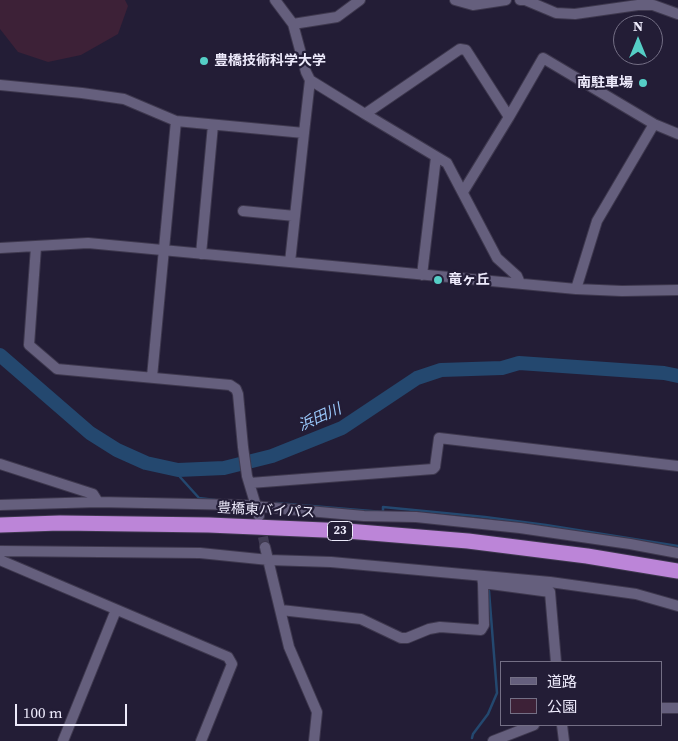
<!DOCTYPE html>
<meta charset="utf-8">
<style>
body{margin:0}
#map{position:relative;width:678px;height:741px;overflow:hidden;background:#231d36;font-family:"Source Serif 4","Noto Sans JP",serif}
canvas{display:block}
.legend{position:absolute;left:500px;top:661px;width:162px;height:65px;box-sizing:border-box;background:#231d36;border:1px solid #746f85;margin:0;padding:6px 9px;list-style:none;font-size:15px;color:#edeafb}
.legend li{display:flex;align-items:center;gap:10px;height:25px}
.legend b{width:25px;border:1px solid #746f85}
.north{position:absolute;left:613px;top:15px;width:50px;height:50px;box-sizing:border-box;background:#231d36;border:1px solid #746f85;border-radius:50%;rotate:0deg;font-size:14px;font-weight:700;line-height:20px;text-align:center;color:#edeafb}
.north::after{content:'';display:block;margin:auto;width:18px;height:22px;background:#55cec6;clip-path:polygon(50% 0,100% 100%,50% 72%,0 100%)}
.scale{position:absolute;left:15px;top:704px;width:112px;height:22px;box-sizing:border-box;border:2px solid #edeafb;border-top:0;padding-left:6px;font-size:15px;line-height:18px;white-space:nowrap;color:#edeafb;-webkit-text-stroke:4px #231d36;paint-order:stroke}
</style>
<div id="map">
<canvas width="678" height="741"></canvas>
<ul class="legend">
<li><b style="height:6px;background:#655f7d"></b>道路</li>
<li><b style="height:14px;background:#3d2137"></b>公園</li>
</ul>
<div class="north">N</div>
<div class="scale">100 m</div>
</div>
<script>
const ctx = document.querySelector('canvas').getContext('2d');
ctx.lineJoin = 'round';
function paint(path, color) {
  ctx.fillStyle = color;
  ctx.fill(path, 'evenodd');
}
function poly(rows) {
  const path = new Path2D();
  for (const r of rows) {
    path.moveTo(r[0], r[1]);
    for (let i = 2; i < r.length; i += 2) path.lineTo(r[i], r[i + 1]);
  }
  return path;
}
function strokePath(path, color, width, dash) {
  ctx.strokeStyle = color;
  ctx.lineWidth = width;
  ctx.lineCap = dash ? 'butt' : 'round';
  ctx.setLineDash(dash || []);
  ctx.stroke(path);
}
function drawText(font, color, halo, rows, align = 'center') {
  ctx.font = font + ' "Source Serif 4","Noto Sans JP",serif';
  ctx.lineWidth = 4.5;
  ctx.setLineDash([]);
  ctx.textBaseline = 'middle';
  ctx.strokeStyle = halo;
  ctx.fillStyle = color;
  for (const [text, x, y, turn = 0] of rows) {
    ctx.save();
    ctx.translate(x, y);
    ctx.rotate((+turn || 0) * Math.PI / 180);
    ctx.textAlign = isNaN(turn) ? turn : align;
    if (halo) ctx.strokeText(text, 0, 0);
    ctx.fillText(text, 0, 0);
    ctx.restore();
  }
}
paint(poly([
 [0,0,125,0,128,6,118,34,81,55,48,62,18,52,0,29]
]), '#3d2137');
strokePath(poly([
 [178,470,180,477,199,498,215,500],
 [276,503,383,512,383,507,485,517,546,525,678,546],
 [472,738,473,734,488,714,497,693,489,591]
]), '#24486f', 2.5);
strokePath(poly([
 [0,355,90,433,117,450,146,463,178,470,224,468,272,456,342,428,417,378,441,370,502,368,519,363,664,373,678,376]
]), '#24486f', 14);
strokePath(poly([
 [260,522,265,547]
]), '#413c54', 10, [10, 5]);
const minor = poly([
 [275,0,293,24,306,72,310,80],
 [455,0,473,5,506,0],
 [520,0,525,0,556,13,575,14,638,5,653,5,678,14],
 [293,24,337,17,360,0],
 [0,85,82,93,124,99,176,121,304,133,310,80,365,114,460,49,466,50,509,117,543,58,654,124,678,134],
 [365,114,447,163,497,258,517,276,520,283],
 [463,192,509,117],
 [243,211,295,216],
 [36,247,29,345,57,369,230,385,236,389,238,394,243,447,247,476,259,516],
 [0,248,88,243,576,289,622,291,678,290],
 [201,254,213,125],
 [290,262,304,133],
 [422,275,436,157],
 [576,289,597,221,654,124],
 [152,377,176,121],
 [0,464,93,494,98,502],
 [250,483,433,469,435,467,439,438,678,466],
 [0,505,98,502,241,505,364,516,416,517,520,528,630,544,678,553],
 [265,547,289,647,317,712,314,741],
 [0,551,200,553,269,560,331,562,550,582,636,594,678,606],
 [0,560,228,657,232,664,201,741],
 [482,578,483,583,550,592,556,662],
 [281,610,361,619,401,638,407,638,429,629,440,627,481,630,484,625,483,583],
 [662,708,678,708],
 [562,725,564,741],
 [63,741,116,610],
 [493,741,534,725]
]);
const highway = poly([
 [0,525,60,523,209,525,347,531,468,541,587,556,678,571]
]);
strokePath(minor, '#3e384e', 12);
strokePath(highway, '#3e384e', 17);
strokePath(minor, '#655f7d', 10);
strokePath(highway, '#bc85d8', 15);
for (const [x, y, r, color] of [
 [204,61,5,"#55cec6"],
 [643,83,5,"#55cec6"],
 [438,280,5,"#55cec6"]
]) {
  const dot = new Path2D();
  dot.arc(x, y, r, 0, 2 * Math.PI);
  ctx.fillStyle = color;
  ctx.fill(dot);
  strokePath(dot, '#231d36', 2);
}
for (const [x, y, w] of [
 [340,531,25]
]) {
  const box = new Path2D();
  box.roundRect(x - w / 2, y - 9.5, w, 19, 4);
  ctx.fillStyle = '#231d36';
  ctx.fill(box);
  strokePath(box, '#edeafb', 1);
}
drawText('bold 12px', '#edeafb', null, [
 ["23",340,531]
]);
drawText('bold 14px', '#edeafb', '#231d36', [
 ["豊橋技術科学大学",214,61],
 ["南駐車場",633,83,"right"],
 ["竜ヶ丘",448,280]
], 'left');
drawText('14px', '#edeafb', '#231d36', [
 ["豊橋東バイパス",266,511,3]
]);
drawText('italic 15px', '#9bc9fc', '#231d36', [
 ["浜田川",320,418,-24]
]);
</script>
